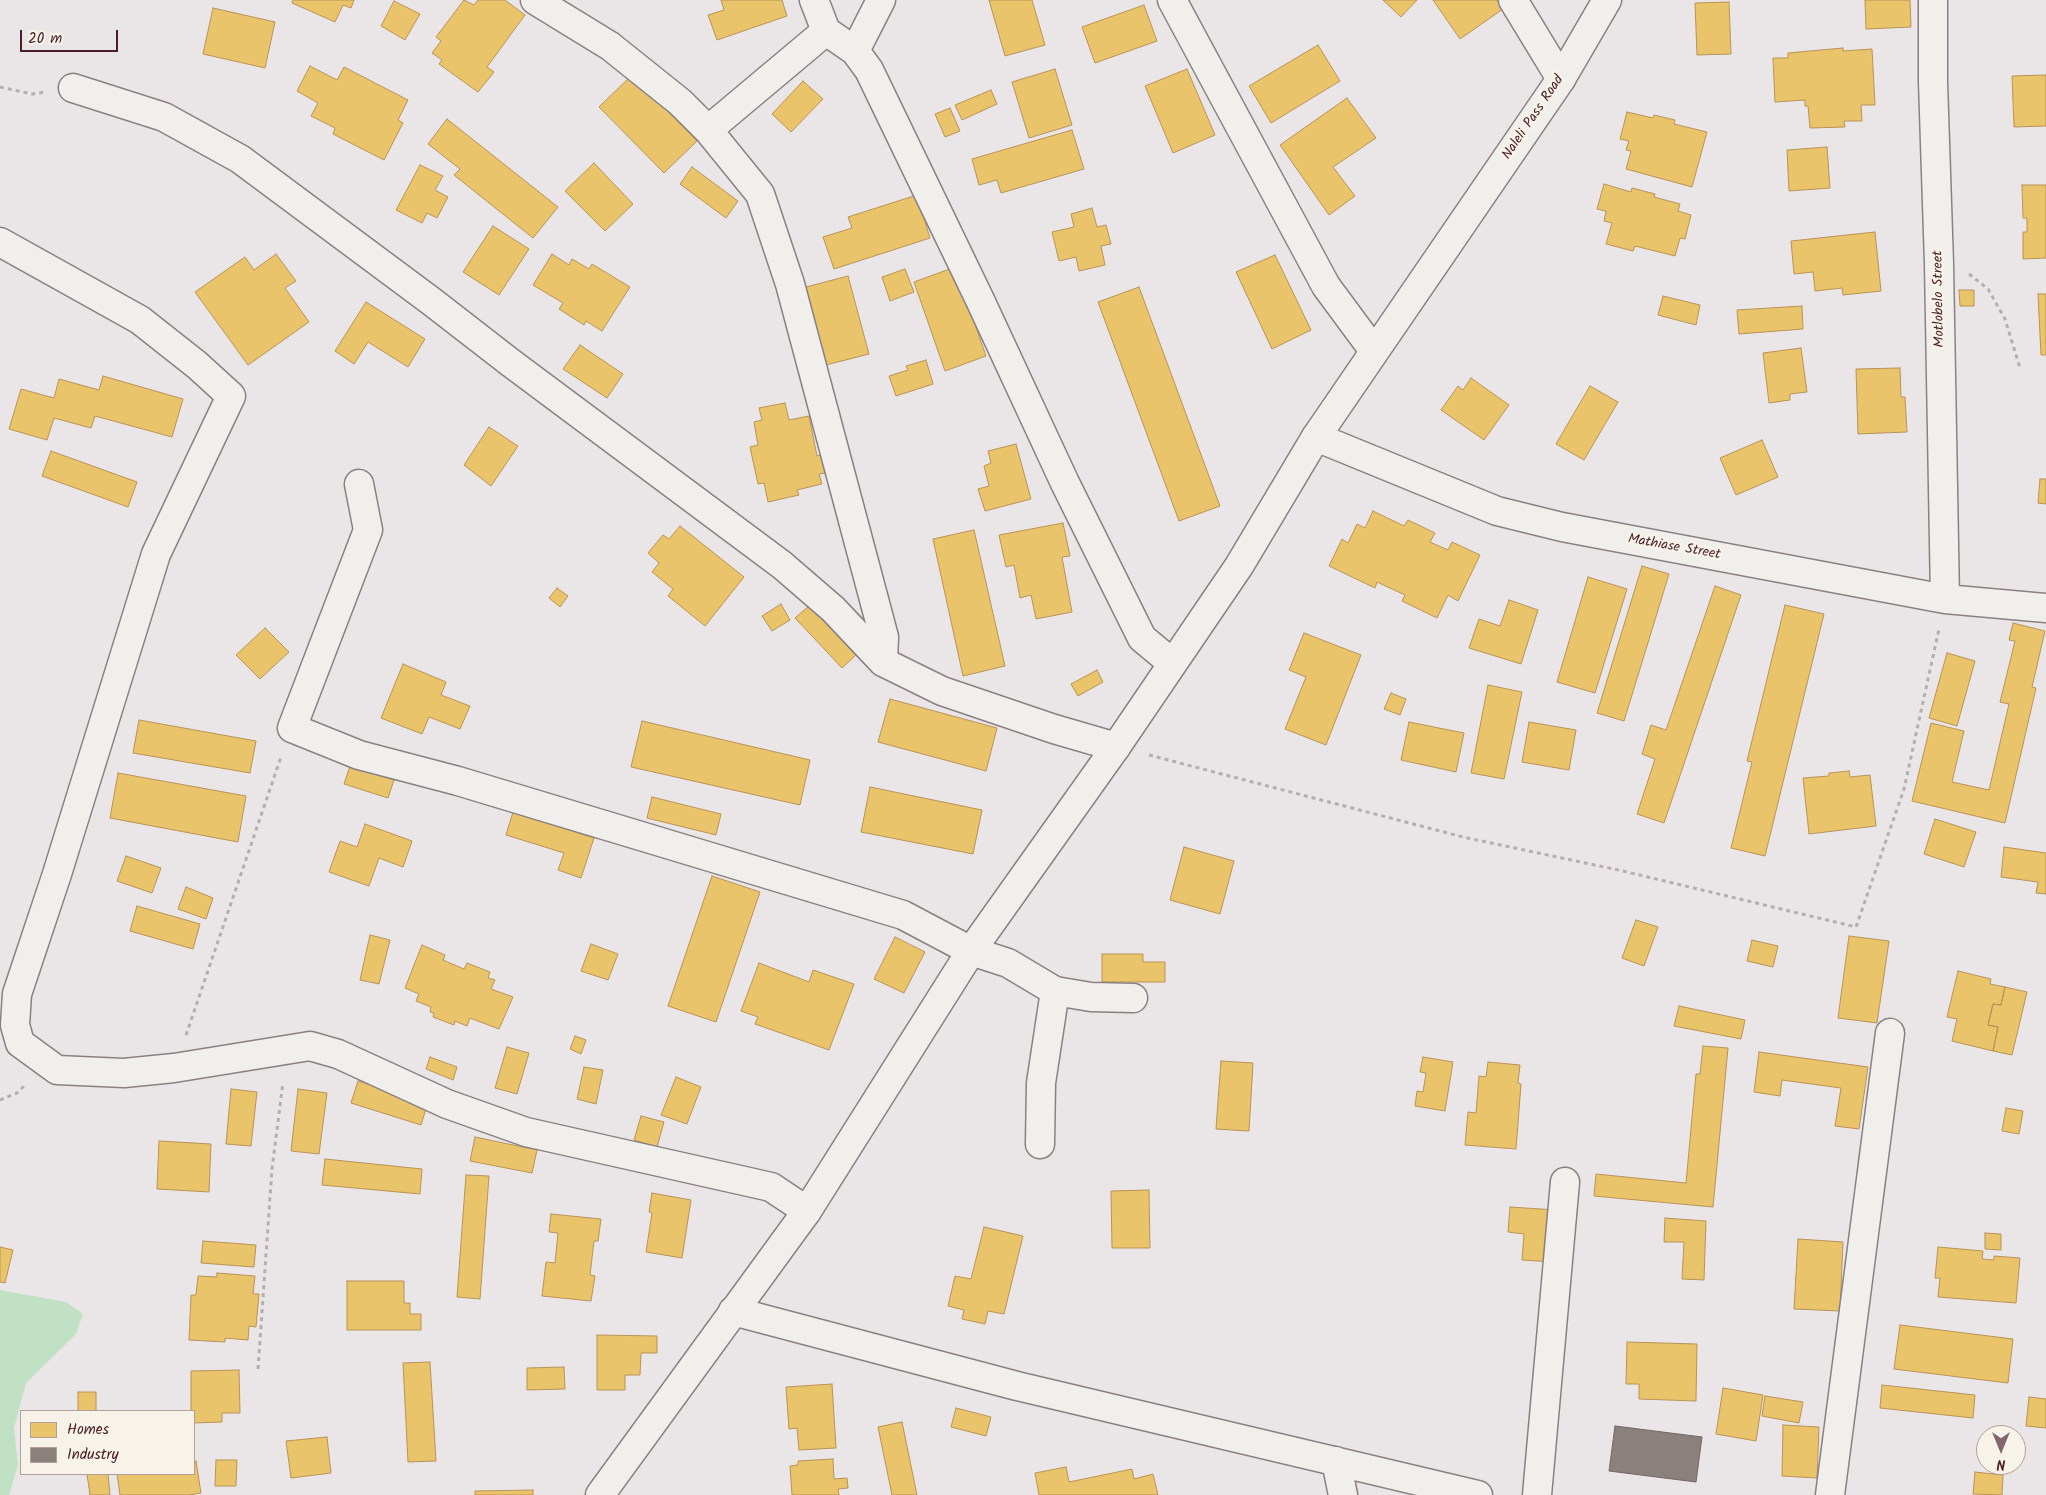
<!DOCTYPE html>
<style>
body{margin:0}
#map{position:relative;width:2046px;height:1495px;overflow:hidden;background:#eae6e7;font-family:Kalam,sans-serif}
canvas{display:block}
.legend{position:absolute;left:20px;top:1410px;width:175px;height:65px;box-sizing:border-box;background:#f7f3e8;border:1px solid #b29e9c;margin:0;padding:6px 9px;list-style:none;font-size:15px;color:#4a1f2b}
.legend li{display:flex;align-items:center;gap:10px;height:25px}
.legend b{width:25px;border:1px solid #b29e9c}
.north{position:absolute;left:1976px;top:1425px;width:50px;height:50px;box-sizing:border-box;background:#f7f3e8;border:1px solid #b29e9c;border-radius:50%;rotate:180deg;font-size:14px;font-weight:700;line-height:20px;text-align:center;color:#4a1f2b}
.north::after{content:'';display:block;margin:auto;width:18px;height:22px;background:#82656d;clip-path:polygon(50% 0,100% 100%,50% 72%,0 100%)}
.scale{position:absolute;left:20px;top:30px;width:98px;height:22px;box-sizing:border-box;border:2px solid #4a1f2b;border-top:0;padding-left:6px;font-size:15px;line-height:18px;white-space:nowrap;color:#4a1f2b;-webkit-text-stroke:4px #f7f3e8;paint-order:stroke}
</style>
<div id="map">
<canvas width="2046" height="1495"></canvas>
<ul class="legend">
<li><b style="height:14px;background:#e9c46a"></b>Homes</li>
<li><b style="height:14px;background:#8a817c"></b>Industry</li>
</ul>
<div class="north">N</div>
<div class="scale">20 m</div>
</div>
<script>
const ctx = document.querySelector('canvas').getContext('2d');
ctx.lineJoin = 'round';
function paint(path, color) {
  ctx.fillStyle = color;
  ctx.fill(path, 'evenodd');
}
function poly(rows) {
  const path = new Path2D();
  for (const r of rows) {
    path.moveTo(r[0], r[1]);
    for (let i = 2; i < r.length; i += 2) path.lineTo(r[i], r[i + 1]);
  }
  return path;
}
function strokePath(path, color, width, dash) {
  ctx.strokeStyle = color;
  ctx.lineWidth = width;
  ctx.lineCap = dash ? 'butt' : 'round';
  ctx.setLineDash(dash || []);
  ctx.stroke(path);
}
function drawText(font, color, halo, rows, align = 'center') {
  ctx.font = font + ' Kalam,sans-serif';
  ctx.lineWidth = 5;
  ctx.setLineDash([]);
  ctx.textBaseline = 'middle';
  ctx.strokeStyle = halo;
  ctx.fillStyle = color;
  for (const [text, x, y, turn = 0] of rows) {
    ctx.save();
    ctx.translate(x, y);
    ctx.rotate((+turn || 0) * Math.PI / 180);
    ctx.textAlign = isNaN(turn) ? turn : align;
    if (halo) ctx.strokeText(text, 0, 0);
    ctx.fillText(text, 0, 0);
    ctx.restore();
  }
}
paint(poly([
 [0,1290,66,1302,83,1314,76,1334,26,1383,14,1428,18,1465,9,1495,0,1495]
]), '#c0e1c3');
const homes = poly([
 [293,0,354,0,351,8,343,5,335,22,292,3,293,0],
 [464,0,474,5,478,0,505,0,525,15,487,67,494,72,478,92,439,64,442,60,432,53,441,41,436,37,464,0],
 [721,0,782,0,787,16,717,40,708,15,724,10,721,0],
 [989,0,1032,0,1045,45,1005,56,989,0],
 [1383,0,1417,0,1401,17,1383,0],
 [1433,0,1497,0,1503,9,1460,39,1433,0],
 [1865,0,1910,0,1911,27,1866,29,1865,0],
 [394,1,420,14,405,40,381,26,394,1],
 [1729,2,1731,54,1697,55,1695,3,1729,2],
 [1144,5,1157,41,1095,63,1082,27,1144,5],
 [213,8,275,22,265,68,203,54,213,8],
 [1318,45,1340,81,1271,123,1249,86,1318,45],
 [1843,48,1843,51,1872,49,1875,105,1861,105,1862,121,1844,121,1845,127,1810,128,1808,106,1805,106,1805,100,1775,102,1773,58,1788,58,1788,53,1843,48],
 [310,66,337,80,344,67,408,100,398,120,403,123,384,160,333,134,335,128,311,116,318,103,297,91,310,66],
 [1055,69,1072,125,1029,138,1012,82,1055,69],
 [1187,69,1215,135,1173,153,1145,86,1187,69],
 [632,75,697,141,664,173,599,107,632,75],
 [2046,75,2046,126,2014,127,2012,76,2046,75],
 [803,81,823,99,791,132,772,114,803,81],
 [991,90,997,104,962,120,955,105,991,90],
 [1347,98,1376,138,1333,167,1355,196,1329,215,1280,145,1347,98],
 [950,108,960,131,945,137,935,114,950,108],
 [1627,112,1653,118,1654,115,1675,120,1674,124,1707,132,1692,187,1626,169,1631,151,1626,150,1629,141,1620,139,1627,112],
 [447,119,558,207,533,238,454,175,460,169,428,144,447,119],
 [1072,130,1084,169,1001,193,997,180,979,185,972,159,1072,130],
 [1827,147,1830,188,1789,191,1787,150,1827,147],
 [594,163,633,204,605,231,565,191,594,163],
 [420,165,443,176,435,190,448,197,437,218,427,213,422,223,396,210,420,165],
 [692,167,738,201,726,218,680,184,692,167],
 [1604,184,1631,192,1632,188,1655,194,1654,197,1680,204,1678,211,1691,215,1685,239,1680,238,1675,256,1635,246,1633,251,1606,244,1612,223,1604,221,1606,211,1597,209,1604,184],
 [2022,185,2046,185,2046,258,2023,259,2023,232,2027,232,2027,218,2023,218,2022,185],
 [917,195,930,238,834,269,823,237,852,228,848,217,917,195],
 [1092,208,1097,227,1106,225,1111,244,1101,246,1105,265,1079,271,1076,257,1059,261,1052,232,1074,227,1071,214,1092,208],
 [493,226,529,249,499,295,463,272,493,226],
 [1875,232,1881,291,1843,295,1842,288,1815,291,1813,272,1794,274,1791,241,1875,232],
 [276,254,296,281,285,288,309,322,248,365,195,292,245,257,254,270,276,254],
 [552,254,569,265,572,259,589,269,592,264,630,287,602,331,586,321,584,325,559,309,563,303,533,285,552,254],
 [1275,255,1311,330,1272,349,1236,272,1275,255],
 [955,267,986,356,945,371,914,282,955,267],
 [905,269,914,292,890,301,882,277,905,269],
 [848,276,869,354,826,365,806,287,848,276],
 [1139,287,1220,506,1179,521,1098,302,1139,287],
 [1959,290,1974,290,1974,306,1960,306,1959,290],
 [2038,294,2046,294,2046,355,2041,355,2038,294],
 [1663,296,1700,305,1696,325,1658,315,1663,296],
 [366,302,425,339,408,367,368,342,354,364,335,351,366,302],
 [1802,306,1803,329,1739,334,1737,310,1802,306],
 [580,345,623,374,607,398,563,369,580,345],
 [1801,348,1807,392,1790,394,1790,400,1769,403,1763,353,1801,348],
 [926,360,933,384,896,396,889,376,908,370,906,366,926,360],
 [1900,368,1901,397,1905,397,1907,432,1858,434,1856,369,1900,368],
 [103,376,183,399,172,437,95,416,91,428,54,418,47,440,9,429,21,389,54,398,59,379,99,390,103,376],
 [1471,378,1509,405,1484,440,1441,410,1458,386,1463,390,1471,378],
 [1590,386,1618,402,1584,460,1556,444,1590,386],
 [785,403,789,420,809,416,817,456,821,455,825,473,819,474,822,484,797,490,799,495,768,502,764,483,758,484,750,447,758,445,754,422,762,420,759,408,785,403],
 [489,427,518,446,491,486,464,465,489,427],
 [1762,440,1778,477,1736,495,1720,458,1762,440],
 [1016,444,1031,499,985,511,978,489,989,486,984,466,991,463,988,451,1016,444],
 [51,451,137,482,128,507,42,476,51,451],
 [2040,479,2046,479,2046,504,2038,503,2040,479],
 [1373,511,1404,526,1408,520,1435,533,1430,542,1448,550,1452,542,1480,555,1458,601,1448,595,1437,618,1402,601,1405,595,1377,582,1375,588,1329,566,1342,539,1348,543,1357,524,1365,528,1373,511],
 [1063,523,1070,556,1062,557,1072,612,1036,619,1031,595,1020,598,1014,565,1006,567,999,535,1063,523],
 [680,526,744,577,705,626,668,596,673,589,652,572,659,563,648,553,663,535,669,539,680,526],
 [974,530,1005,666,963,676,933,539,974,530],
 [1642,566,1669,574,1624,721,1597,713,1642,566],
 [1588,577,1627,589,1595,693,1557,682,1588,577],
 [1715,586,1741,595,1664,823,1637,814,1655,759,1642,754,1651,725,1666,730,1715,586],
 [557,588,568,596,560,607,549,598,557,588],
 [1509,600,1538,610,1521,664,1469,648,1479,619,1500,626,1509,600],
 [781,604,790,620,772,631,762,616,781,604],
 [810,605,856,655,842,668,795,618,810,605],
 [1785,605,1824,614,1765,856,1731,848,1752,762,1747,761,1785,605],
 [2013,623,2045,631,2032,687,2036,688,2005,823,1912,801,1931,723,1964,731,1952,782,1989,790,2009,704,2000,702,2015,641,2009,640,2013,623],
 [265,628,289,652,260,679,236,655,265,628],
 [1304,633,1361,655,1326,745,1285,729,1306,677,1289,670,1304,633],
 [1947,653,1975,661,1957,726,1929,718,1947,653],
 [403,664,446,682,441,695,470,706,460,729,429,717,422,734,381,718,403,664],
 [1097,670,1103,682,1078,696,1071,684,1097,670],
 [1488,685,1522,692,1504,779,1471,773,1488,685],
 [1391,693,1406,699,1400,715,1384,709,1391,693],
 [890,699,997,728,986,771,878,742,890,699],
 [139,720,256,741,250,773,133,753,139,720],
 [642,721,810,760,800,805,631,767,642,721],
 [1409,722,1464,733,1456,772,1401,760,1409,722],
 [1529,722,1576,730,1569,770,1522,762,1529,722],
 [350,766,394,780,388,798,344,784,350,766],
 [1849,771,1850,777,1870,775,1876,826,1809,834,1803,778,1829,776,1829,773,1849,771],
 [118,773,246,796,238,842,110,818,118,773],
 [870,787,982,810,973,854,861,832,870,787],
 [652,797,721,814,716,835,647,818,652,797],
 [513,812,594,838,581,878,558,870,564,853,506,835,513,812],
 [1935,819,1976,832,1964,867,1924,854,1935,819],
 [365,824,412,841,403,867,379,858,369,886,329,872,340,841,357,847,365,824],
 [1184,847,1234,861,1220,914,1170,900,1184,847],
 [2004,847,2046,853,2046,894,2036,893,2038,882,2001,877,2004,847],
 [126,856,161,868,152,893,117,881,126,856],
 [712,876,760,892,716,1022,668,1006,712,876],
 [186,887,213,898,206,919,178,909,186,887],
 [137,906,200,924,193,949,130,931,137,906],
 [1636,920,1658,927,1644,966,1622,958,1636,920],
 [370,935,390,940,379,984,360,980,370,935],
 [1849,936,1889,941,1877,1023,1838,1018,1849,936],
 [895,937,925,952,904,993,874,979,895,937],
 [1752,940,1778,946,1773,967,1747,961,1752,940],
 [591,944,618,954,608,980,581,971,591,944],
 [422,945,445,955,443,960,464,969,467,963,490,972,488,978,495,980,491,989,513,997,499,1029,470,1018,467,1026,455,1021,454,1025,433,1017,434,1013,430,1012,431,1007,416,1001,419,994,405,988,422,945],
 [1102,954,1143,954,1143,962,1165,962,1165,982,1102,982,1102,954],
 [759,963,809,982,813,970,854,984,829,1050,755,1024,758,1017,741,1011,759,963],
 [1958,971,1991,979,1990,984,2005,987,2001,1005,1993,1004,1988,1025,1998,1027,1993,1051,1952,1041,1957,1019,1947,1017,1958,971],
 [2005,987,2027,992,2012,1055,1993,1051,1998,1027,1988,1025,1993,1004,2001,1005,2005,987],
 [1679,1006,1745,1020,1741,1039,1674,1026,1679,1006],
 [575,1036,586,1040,581,1054,570,1049,575,1036],
 [1703,1046,1728,1048,1713,1207,1594,1196,1596,1174,1686,1183,1696,1074,1700,1074,1703,1046],
 [507,1047,529,1053,517,1094,495,1088,507,1047],
 [1759,1052,1868,1067,1859,1129,1835,1126,1841,1088,1782,1080,1780,1096,1754,1092,1759,1052],
 [430,1057,457,1067,453,1080,426,1069,430,1057],
 [1423,1057,1453,1062,1445,1111,1415,1106,1417,1091,1423,1092,1426,1073,1420,1072,1423,1057],
 [1221,1061,1253,1063,1249,1131,1216,1129,1221,1061],
 [1488,1062,1520,1065,1518,1083,1521,1084,1516,1149,1465,1145,1468,1112,1476,1113,1479,1076,1486,1077,1488,1062],
 [584,1067,603,1070,596,1104,577,1099,584,1067],
 [676,1077,701,1087,687,1124,661,1115,676,1077],
 [358,1081,428,1102,421,1125,351,1103,358,1081],
 [231,1089,257,1092,251,1146,226,1144,231,1089],
 [298,1089,327,1093,319,1154,291,1151,298,1089],
 [2006,1108,2023,1111,2019,1134,2002,1131,2006,1108],
 [641,1116,664,1122,657,1147,634,1140,641,1116],
 [475,1137,537,1150,532,1173,470,1161,475,1137],
 [159,1141,211,1144,209,1192,157,1189,159,1141],
 [325,1159,422,1169,420,1194,322,1185,325,1159],
 [466,1175,489,1176,480,1299,457,1297,466,1175],
 [1149,1190,1150,1248,1112,1248,1111,1191,1149,1190],
 [652,1193,691,1200,682,1258,646,1252,652,1213,649,1212,652,1193],
 [1510,1207,1556,1210,1552,1262,1522,1260,1524,1234,1508,1232,1510,1207],
 [551,1214,601,1219,598,1241,594,1241,590,1275,595,1276,591,1301,542,1296,546,1262,555,1263,558,1233,549,1232,551,1214],
 [1665,1218,1706,1221,1704,1280,1682,1279,1684,1242,1664,1242,1665,1218],
 [984,1227,1023,1236,1004,1314,988,1311,985,1324,962,1319,964,1310,948,1306,955,1276,971,1279,984,1227],
 [1985,1233,2001,1234,2001,1250,1985,1249,1985,1233],
 [1798,1239,1843,1242,1840,1311,1794,1309,1798,1239],
 [203,1241,256,1245,254,1267,201,1263,203,1241],
 [0,1247,13,1250,5,1283,0,1282,0,1247],
 [1938,1247,1983,1251,1982,1259,1994,1260,1994,1256,2020,1258,2016,1303,1938,1297,1940,1278,1935,1278,1938,1247],
 [217,1273,255,1276,253,1294,259,1294,256,1327,249,1326,248,1340,225,1338,225,1342,189,1340,191,1295,196,1295,198,1276,217,1277,217,1273],
 [347,1281,404,1281,404,1303,410,1303,410,1314,421,1314,421,1330,347,1330,347,1281],
 [1900,1325,2013,1339,2008,1383,1894,1369,1900,1325],
 [597,1335,657,1336,657,1353,641,1353,640,1375,625,1375,625,1390,597,1390,597,1335],
 [1627,1342,1697,1344,1696,1401,1639,1399,1639,1384,1626,1384,1627,1342],
 [430,1362,436,1461,408,1462,403,1363,430,1362],
 [564,1367,565,1389,527,1390,527,1368,564,1367],
 [239,1370,240,1413,222,1413,222,1422,194,1423,194,1411,191,1411,191,1371,239,1370],
 [832,1384,836,1448,799,1450,797,1428,789,1429,786,1387,832,1384],
 [1882,1385,1975,1395,1973,1418,1880,1408,1882,1385],
 [1723,1388,1763,1395,1756,1441,1716,1434,1723,1388],
 [78,1392,96,1392,96,1411,78,1411,78,1392],
 [1765,1396,1803,1402,1799,1423,1762,1416,1765,1396],
 [2029,1397,2046,1399,2046,1428,2026,1426,2029,1397],
 [956,1408,991,1417,986,1436,951,1427,956,1408],
 [902,1422,917,1495,892,1495,878,1427,902,1422],
 [1783,1425,1819,1427,1817,1478,1782,1476,1783,1425],
 [327,1437,331,1473,291,1478,286,1441,327,1437],
 [833,1459,834,1479,847,1478,848,1488,838,1489,839,1495,792,1495,790,1466,798,1465,798,1461,833,1459],
 [216,1460,237,1460,236,1486,215,1486,216,1460],
 [196,1461,201,1493,189,1495,120,1495,117,1474,194,1474,194,1462,196,1461],
 [1066,1467,1069,1482,1132,1469,1134,1479,1153,1474,1158,1495,1039,1495,1035,1473,1066,1467],
 [1975,1472,2003,1475,2002,1495,1973,1494,1975,1472],
 [87,1474,108,1474,110,1495,90,1495,87,1474],
 [533,1490,533,1495,475,1495,475,1491,533,1490]
]);
paint(homes, '#e9c46a');
strokePath(homes, '#b99257', 1);
const industry = poly([
 [1615,1426,1702,1437,1696,1482,1609,1471,1615,1426]
]);
paint(industry, '#8a817c');
strokePath(industry, '#776464', 1);
const minor = poly([
 [535,0,610,46,680,102,708,130,760,194,790,284,884,637,883,662],
 [814,0,826,31,855,51,869,70,980,300,1065,483,1142,638,1172,663],
 [1172,0,1326,286,1374,351],
 [1513,0,1561,79],
 [1933,0,1933,82,1939,264,1945,599],
 [855,51,881,0],
 [73,88,164,117,240,159,431,301,511,363,782,565,833,609,883,662,942,691,1054,729,1116,747],
 [708,130,826,31],
 [0,242,140,320,197,365,231,396,156,554,57,874,17,994,15,1025,20,1043,57,1070,124,1073,174,1068,310,1046,338,1054,447,1104,526,1132,771,1187,807,1211],
 [1316,437,1497,511,1562,527,1945,599,2046,608],
 [359,484,368,530,292,728,359,755,458,781,903,915,971,951,1008,963,1055,991,1091,997,1133,998],
 [1040,1144,1041,1083,1055,991],
 [733,1311,1017,1386,1478,1495],
 [1336,1461,1343,1495],
 [1537,1495,1565,1182],
 [1830,1495,1890,1033]
]);
const major = poly([
 [600,1495,807,1211,971,951,1116,747,1239,566,1316,437,1561,79,1607,0]
]);
strokePath(minor, '#8a8083', 31);
strokePath(major, '#8a8083', 31);
strokePath(poly([
 [0,87,32,94,45,92],
 [1969,274,1988,289,2005,319,2020,368],
 [1149,755,1463,837,1623,871,1856,927,1904,789,1939,629],
 [186,1035,281,757],
 [0,1100,17,1093,26,1084],
 [258,1369,272,1169,283,1082]
]), '#b4aead', 3, [4, 4]);
strokePath(minor, '#f1efec', 28);
strokePath(major, '#f1efec', 28);
drawText('14px', '#4a1f2b', '#f7f3e8', [
 ["Naleli Pass Road",1534,118,-56],
 ["Motlobelo Street",1940,299,-91],
 ["Mathiase Street",1674,548,10]
]);
</script>
